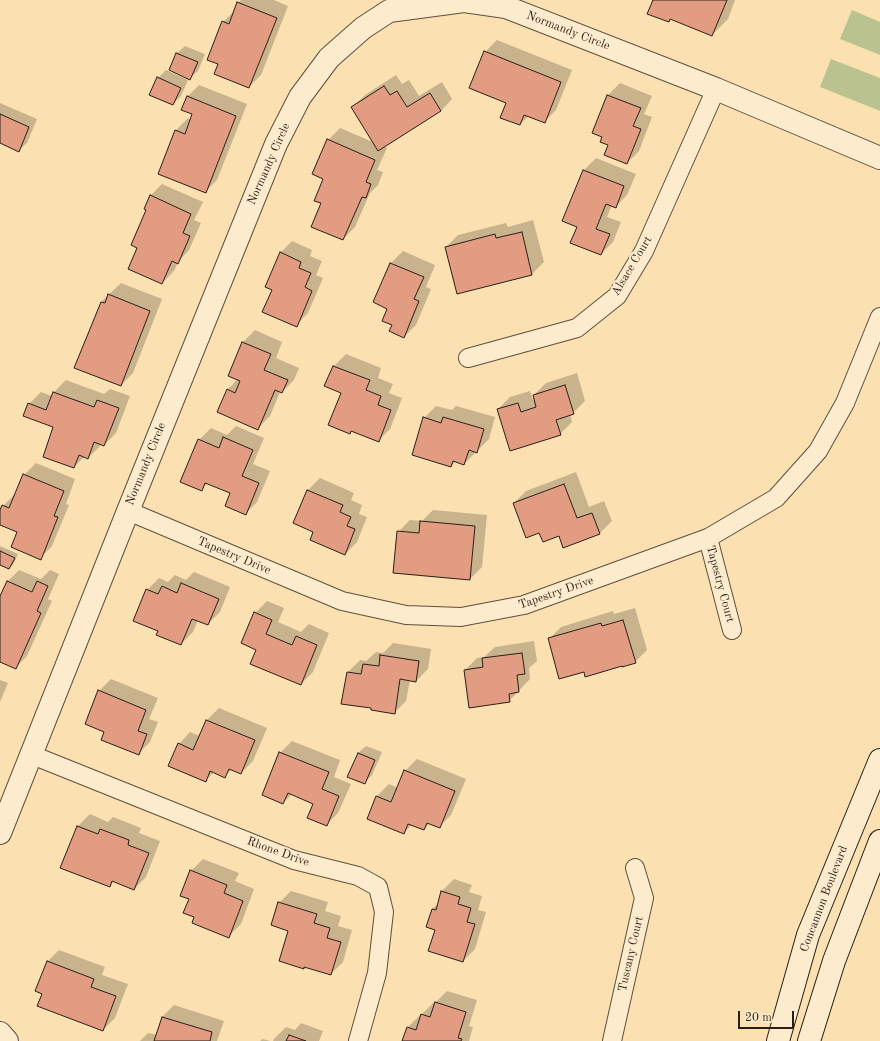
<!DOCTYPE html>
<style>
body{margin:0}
#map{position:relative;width:880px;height:1041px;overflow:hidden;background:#fbe0b1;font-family:"Old Standard TT",serif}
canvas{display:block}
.scale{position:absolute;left:738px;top:1011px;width:56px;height:18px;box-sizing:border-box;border:2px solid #291f18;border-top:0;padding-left:5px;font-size:12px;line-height:14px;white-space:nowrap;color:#291f18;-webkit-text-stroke:3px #fcebcc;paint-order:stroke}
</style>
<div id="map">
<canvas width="880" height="1041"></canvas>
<div class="scale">20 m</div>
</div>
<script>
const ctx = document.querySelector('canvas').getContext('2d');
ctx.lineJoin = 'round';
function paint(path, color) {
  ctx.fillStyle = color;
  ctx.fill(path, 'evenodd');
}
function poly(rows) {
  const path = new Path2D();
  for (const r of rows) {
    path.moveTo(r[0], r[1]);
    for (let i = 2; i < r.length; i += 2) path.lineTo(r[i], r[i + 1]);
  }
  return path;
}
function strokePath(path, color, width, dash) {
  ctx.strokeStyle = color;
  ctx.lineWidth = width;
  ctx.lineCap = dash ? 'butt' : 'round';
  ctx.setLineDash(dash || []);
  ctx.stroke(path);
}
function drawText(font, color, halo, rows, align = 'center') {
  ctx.font = font + ' "Old Standard TT",serif';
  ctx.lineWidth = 4;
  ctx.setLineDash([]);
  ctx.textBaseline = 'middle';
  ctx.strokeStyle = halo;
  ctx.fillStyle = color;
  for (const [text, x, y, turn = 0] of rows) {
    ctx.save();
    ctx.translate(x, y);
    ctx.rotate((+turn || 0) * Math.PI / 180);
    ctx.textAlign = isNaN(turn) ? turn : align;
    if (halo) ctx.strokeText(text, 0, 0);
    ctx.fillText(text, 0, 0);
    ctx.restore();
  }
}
paint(poly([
 [852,10,880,22,880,55,840,39],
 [831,59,880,78,880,111,820,87]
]), '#bac38f');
paint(poly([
 [241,0,274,0,288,6,261,75,249,87,219,63,223,22,235,10,238,3],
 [654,0,735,0,728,19,712,35,671,18,668,21],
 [497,40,572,70,556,110,544,122,529,116,520,124,507,103,485,52],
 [185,46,205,54,198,71,190,78,170,70,177,53],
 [166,70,188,80,181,96,173,104,158,78],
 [396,75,402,84,409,80,419,96,442,82,452,99,441,111,383,146,387,148,377,170,383,172,378,185,370,193,355,227,343,239,322,203,328,140,340,128,375,143,353,107,365,95],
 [620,83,652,96,644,114,652,117,639,151,627,163,604,137,593,132,608,95],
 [199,85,247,104,217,180,205,192,159,173,176,130,188,118,191,120,193,114,187,97],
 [0,103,37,119,27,143,19,150,0,142],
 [596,158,636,174,627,195,615,207,612,205,607,217,621,222,613,242,601,254,578,226,564,220,584,170],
 [162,184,203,202,194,220,201,223,189,250,178,262,174,271,162,283,138,247,150,196],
 [533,220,544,262,532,274,457,293,446,247,458,235,506,223,508,227],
 [292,241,312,250,310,256,322,261,316,275,323,278,308,313,296,325,273,290,280,253],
 [403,251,435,265,426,287,431,289,416,325,404,337,393,324,389,308,374,302,391,263],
 [121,283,162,299,133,373,121,385,101,302],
 [255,330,282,342,276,358,299,368,294,380,282,392,280,392,270,416,258,428,228,389,238,379,229,375,243,342],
 [346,354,381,368,378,378,393,384,389,393,402,398,390,429,378,441,352,431,350,432,342,392,326,386,334,366],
 [577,373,585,401,573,413,570,414,572,422,560,434,498,409,510,397,530,391,533,400,535,399,534,395,546,383],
 [66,380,104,394,110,389,130,396,116,433,104,445,100,444,100,446,88,458,85,456,74,467,55,427,29,404,41,392,52,396,54,392],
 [436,406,452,410,456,406,495,417,489,439,464,464,456,461,451,466,424,418],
 [236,426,264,438,253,464,270,471,257,502,245,514,231,492,208,483,201,489,199,440,211,428,227,435],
 [36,463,75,479,66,504,69,505,52,546,40,558,19,531,0,524,0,512,3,506,15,494,16,494,24,475],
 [576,472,589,507,604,501,612,521,600,533,563,547,559,535,540,532,514,503,526,491],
 [320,478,354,493,351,500,362,505,359,514,367,517,357,542,345,554,315,531,294,523,308,490],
 [433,510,487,515,482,567,470,579,398,532,410,520,422,521],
 [0,546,18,554,13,565,9,568,0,564],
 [19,570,41,579,50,570,59,574,48,599,52,601,27,656,15,668,0,661,0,596,2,594,7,582],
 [194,572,230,587,220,612,208,624,198,620,193,632,181,644,159,630,147,590,159,578,168,582,175,575,186,580],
 [267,601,284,608,278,622,301,632,309,624,329,633,313,672,301,684,257,649,255,613],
 [635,608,647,650,635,662,585,670,549,639,561,627,613,611,614,614],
 [534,641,537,661,529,668,530,679,509,701,465,670,477,658,484,657,495,647],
 [393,643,431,649,428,669,416,681,410,680,406,701,394,713,372,708,348,672,360,660,366,661,376,652,383,653],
 [111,679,158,698,149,719,158,722,150,742,138,754,105,731,99,691],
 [0,680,8,683,0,702],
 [219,708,267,728,253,761,241,773,232,769,225,776,214,772,205,781,179,744,190,732,200,736,207,720],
 [292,741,340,760,334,777,351,784,338,813,326,825,315,803,292,794,283,803,280,753],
 [366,746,382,752,372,775,364,783,358,753],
 [417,759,466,779,451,815,439,827,430,823,424,829,412,824,404,833,368,819,377,796,389,784,398,788,405,771],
 [90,814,108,822,113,817,141,828,139,833,160,841,146,877,134,889,114,881,110,886,78,826],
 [203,859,239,873,235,881,254,889,241,924,229,936,196,916,190,898,191,871],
 [454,879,472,885,469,892,482,896,478,910,486,912,475,949,463,961,432,909,439,903,442,891],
 [291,891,328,902,325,911,341,916,338,926,352,930,343,962,331,974,305,966,304,968,279,903],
 [59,950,105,967,102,975,128,984,115,1018,103,1030,43,993,47,962],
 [447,991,477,1000,469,1026,473,1027,469,1041,403,1041,408,1027,420,1015,421,1016,422,1014,434,1002,435,1003],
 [174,1005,224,1021,217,1041,140,1041,148,1033,157,1035,162,1017],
 [301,1023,323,1031,319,1041,273,1041,274,1039,286,1027,295,1030],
 [263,1039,270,1041,260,1041]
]), '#0003');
const building = poly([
 [653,0,727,0,712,36,670,19,669,22,647,14,653,0],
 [237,2,277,18,249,88,214,74,218,64,207,60,222,21,229,24,237,2],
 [484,51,561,82,545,123,524,115,520,125,500,118,506,103,469,88,484,51],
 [176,53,198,62,190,80,169,70,176,53],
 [157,77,181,88,173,105,149,95,157,77],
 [384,86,390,95,397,91,407,107,430,93,441,111,378,151,351,107,384,86],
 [607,95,641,108,633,126,641,129,627,164,604,155,608,145,600,142,602,137,592,133,607,95],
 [187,96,236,116,206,193,158,174,175,130,185,134,192,114,181,110,187,96],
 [0,114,29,127,19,152,0,143,0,114],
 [327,139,375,160,366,182,371,184,366,198,362,197,343,240,311,227,321,203,314,201,323,179,312,174,327,139],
 [583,170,624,186,616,208,606,204,596,229,610,234,601,255,570,243,577,227,562,221,583,170],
 [150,195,191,214,183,233,190,236,178,264,172,261,162,284,128,269,137,248,131,245,146,210,144,209,150,195],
 [522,232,532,275,457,294,445,247,495,234,496,238,522,232],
 [280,252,301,262,299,268,311,273,305,287,312,291,297,327,262,312,272,290,265,287,280,252],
 [390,263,424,277,414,299,419,301,404,338,389,331,392,325,382,321,387,309,373,302,390,263],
 [108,294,150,311,121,386,74,368,101,302,105,303,108,294],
 [242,342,271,354,264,370,288,380,282,393,275,390,258,430,217,412,227,389,235,393,240,381,228,376,242,342],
 [333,366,370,380,366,390,381,396,378,405,391,410,379,442,351,431,350,434,328,425,341,393,324,386,333,366],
 [565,385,574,414,556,420,561,435,510,451,497,409,518,403,521,412,536,407,533,395,565,385],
 [53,392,94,407,97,400,119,408,104,446,94,442,88,459,79,455,74,468,43,457,53,427,23,416,28,403,46,410,53,392],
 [423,417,441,423,443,417,484,429,477,453,469,450,464,465,453,461,451,467,412,455,423,417],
 [223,437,253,450,242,476,259,483,246,515,225,506,230,493,205,483,202,491,180,482,198,439,219,448,223,437],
 [23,474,64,491,54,516,58,517,41,560,11,547,17,532,0,525,0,510,2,505,9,508,23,474],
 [564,484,577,518,592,513,600,534,563,548,559,536,543,542,539,533,526,538,513,503,564,484],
 [307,490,343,505,340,512,351,517,347,526,355,529,345,555,310,540,313,532,293,523,307,490],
 [420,521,475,526,470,580,393,573,397,531,419,533,420,521],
 [0,551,15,558,9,569,0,565,0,551],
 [7,581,32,592,37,581,48,586,37,611,41,613,16,669,0,662,0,596,7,581],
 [181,583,219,599,208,625,192,619,181,645,156,635,158,631,133,621,146,589,158,594,162,586,177,593,181,583],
 [254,612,272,620,266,634,292,645,296,636,317,645,301,685,250,664,256,650,241,643,254,612],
 [623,620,636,663,622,667,622,666,585,677,584,672,559,679,548,638,601,623,602,626,623,620],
 [522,653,525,674,517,675,519,692,509,694,510,702,469,708,464,670,483,667,482,658,522,653],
 [380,655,419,661,416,682,400,679,395,714,371,710,371,708,341,704,347,672,361,674,363,664,379,666,380,655],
 [98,690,146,710,138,731,147,734,139,755,101,740,104,732,85,724,98,690],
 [206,720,255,740,241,774,229,769,225,778,210,771,206,782,168,766,178,743,193,750,206,720],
 [279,752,329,772,322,789,339,796,327,826,307,818,313,804,288,793,283,804,262,795,279,752],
 [358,753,375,760,365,784,347,777,358,753],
 [404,770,455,791,440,828,427,823,424,830,408,824,404,834,367,819,376,796,391,802,404,770],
 [77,826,98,834,100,829,129,840,128,845,149,853,134,890,112,881,110,887,60,868,77,826],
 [190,870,227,885,224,893,243,901,229,938,192,923,194,917,183,913,189,899,180,896,190,870],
 [441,891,460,897,458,904,471,908,467,922,475,924,463,962,428,951,435,930,426,927,432,909,436,910,441,891],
 [278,902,317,914,314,923,330,928,327,938,341,942,331,975,304,967,304,969,279,961,288,931,271,925,278,902],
 [47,961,94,979,91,987,116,996,103,1031,37,1006,42,994,35,991,47,961],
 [435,1002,466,1012,458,1038,462,1039,461,1041,402,1041,407,1027,416,1030,421,1014,430,1017,435,1002],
 [162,1017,212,1032,210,1041,154,1041,162,1017],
 [289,1035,306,1041,286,1041,289,1035]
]);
paint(building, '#e29c81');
strokePath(building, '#291f18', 1);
const minor = poly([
 [468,358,577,328,617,296,644,251,716,89],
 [128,511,342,601,406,615,461,617,524,605,708,538,776,498,818,451,845,403,880,317],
 [708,538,732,630],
 [32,755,294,860,358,876,378,887,384,912,377,973,358,1041],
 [612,1041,644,898,635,868]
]);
const tertiary = poly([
 [0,833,128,511,276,144,300,97,329,58,363,28,389,11,464,1,506,7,716,89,880,158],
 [0,1033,7,1041]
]);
const secondary = poly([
 [778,1041,808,935,880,760],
 [809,1041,834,961,880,841]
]);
strokePath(minor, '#5e4f3e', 20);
strokePath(tertiary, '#5e4f3e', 24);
strokePath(secondary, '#291f18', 24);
strokePath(minor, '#fcebcc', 18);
strokePath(tertiary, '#fcebcc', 22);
strokePath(secondary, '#fcebcc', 22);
drawText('12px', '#291f18', '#fcebcc', [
 ["Normandy Circle",568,31,21],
 ["Normandy Circle",269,164,-66],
 ["Alsace Court",632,266,-59],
 ["Normandy Circle",146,464,-68],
 ["Tapestry Drive",234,556,23],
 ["Tapestry Court",720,584,75],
 ["Tapestry Drive",556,593,-19],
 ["Rhone Drive",278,852,20],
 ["Concannon Boulevard",824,899,-69],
 ["Tuscany Court",631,954,-77]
]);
</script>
